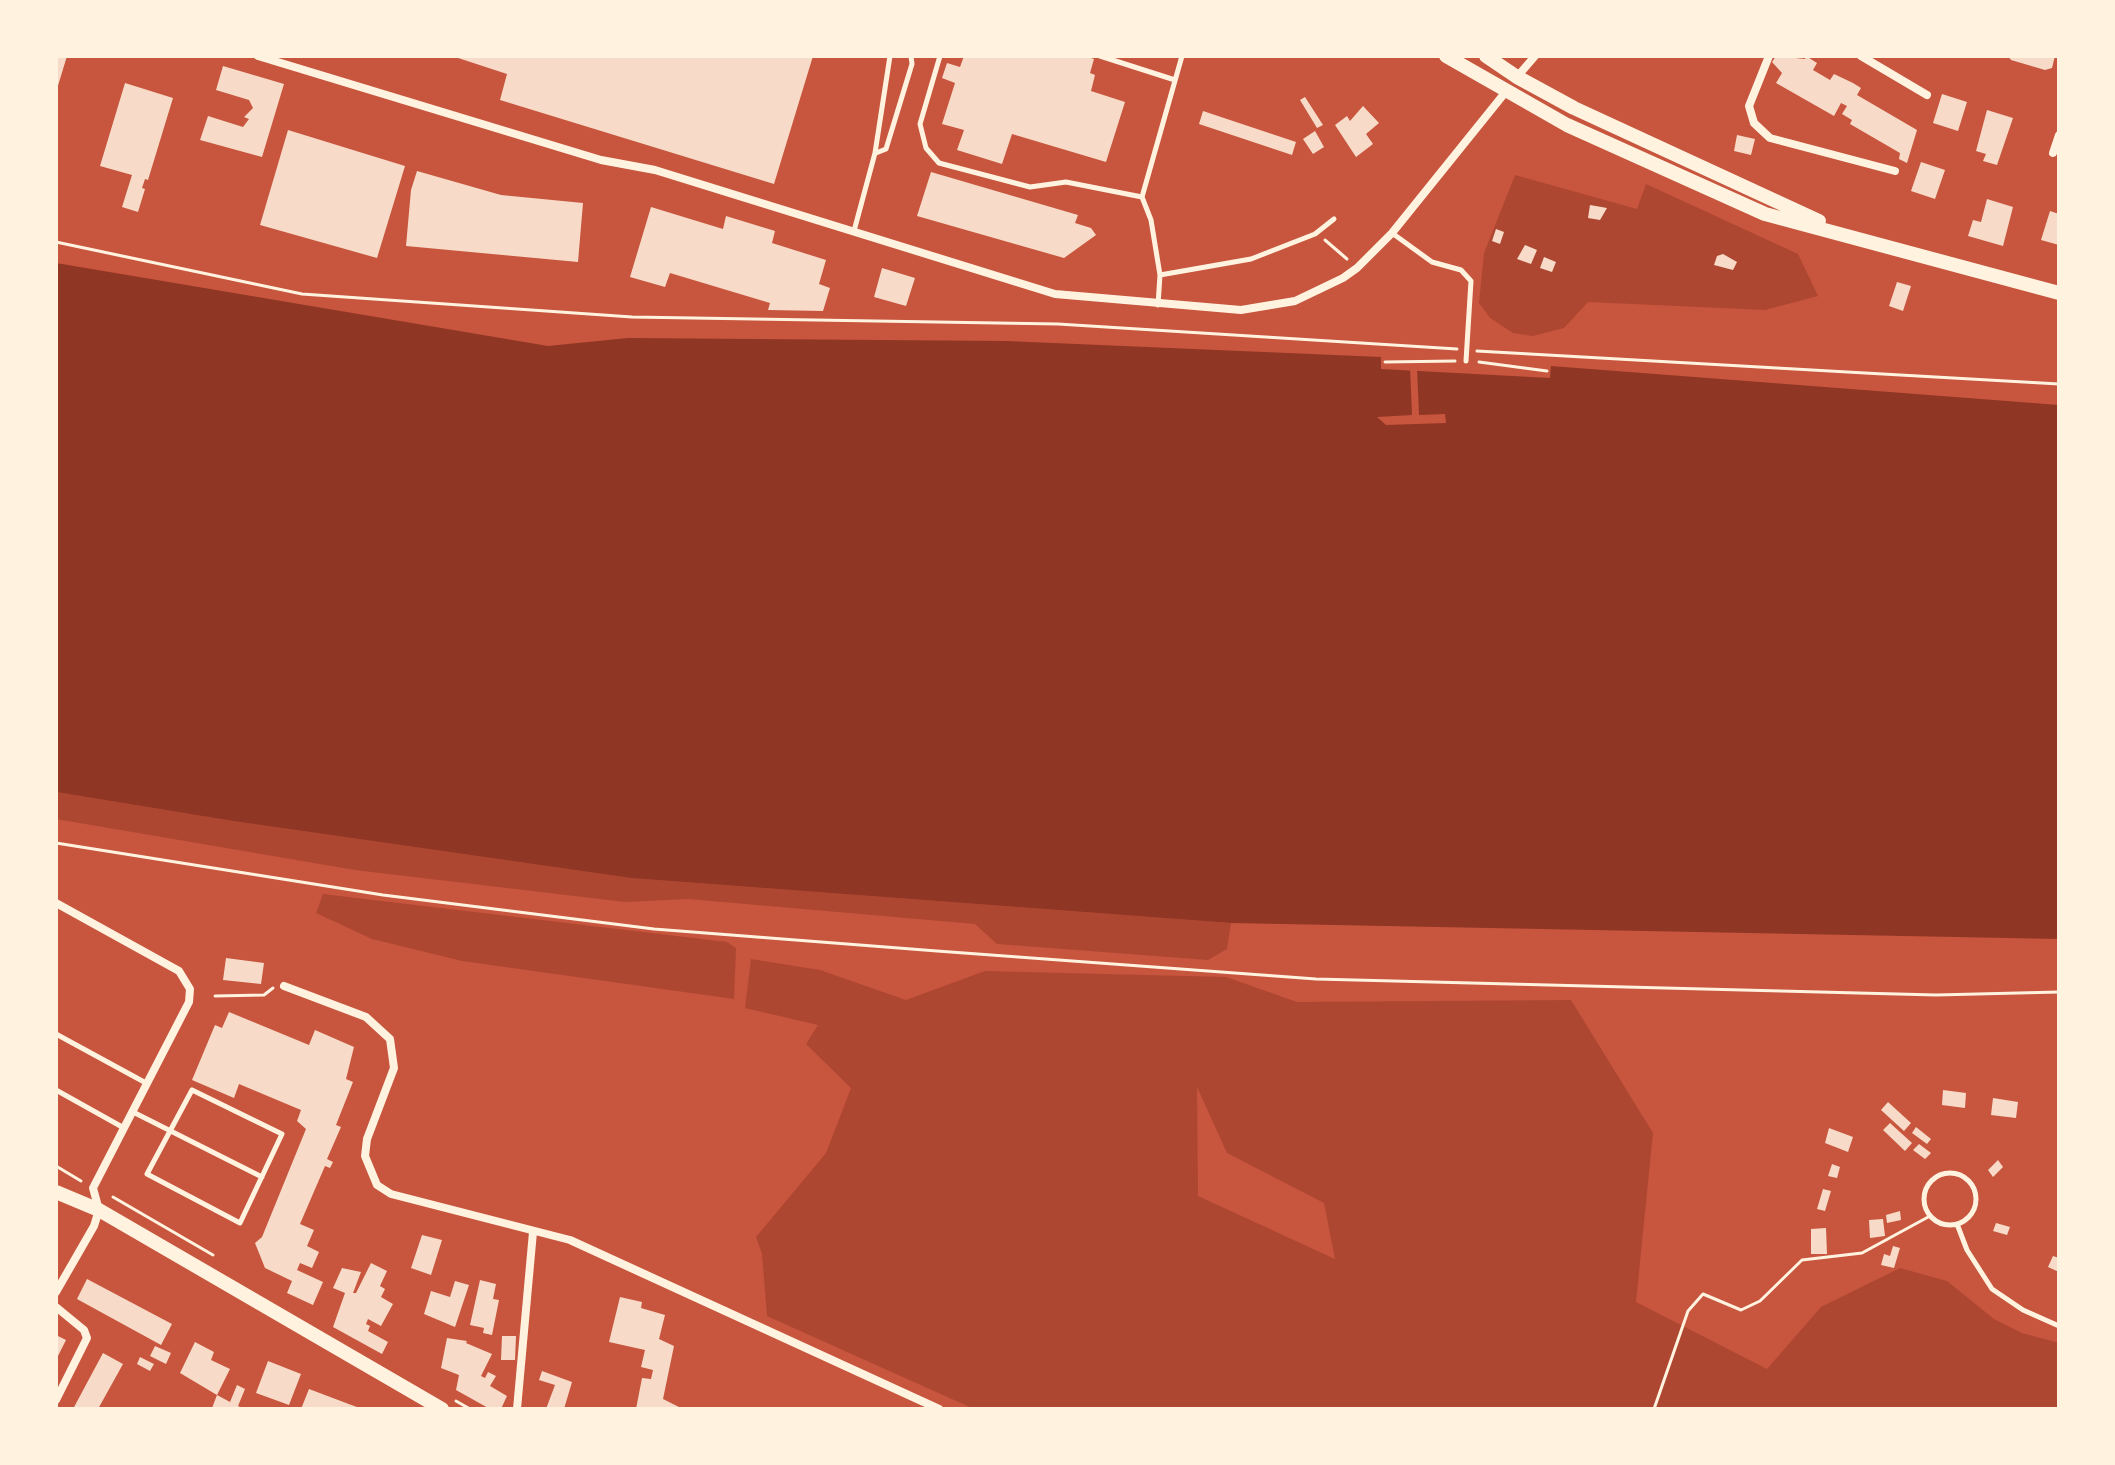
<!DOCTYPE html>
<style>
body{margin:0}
#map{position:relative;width:2115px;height:1465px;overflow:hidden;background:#c8553d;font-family:"Source Sans 3",sans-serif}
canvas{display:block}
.frame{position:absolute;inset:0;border:58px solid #fff3e0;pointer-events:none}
</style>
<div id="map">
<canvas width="2115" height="1465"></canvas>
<div class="frame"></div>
</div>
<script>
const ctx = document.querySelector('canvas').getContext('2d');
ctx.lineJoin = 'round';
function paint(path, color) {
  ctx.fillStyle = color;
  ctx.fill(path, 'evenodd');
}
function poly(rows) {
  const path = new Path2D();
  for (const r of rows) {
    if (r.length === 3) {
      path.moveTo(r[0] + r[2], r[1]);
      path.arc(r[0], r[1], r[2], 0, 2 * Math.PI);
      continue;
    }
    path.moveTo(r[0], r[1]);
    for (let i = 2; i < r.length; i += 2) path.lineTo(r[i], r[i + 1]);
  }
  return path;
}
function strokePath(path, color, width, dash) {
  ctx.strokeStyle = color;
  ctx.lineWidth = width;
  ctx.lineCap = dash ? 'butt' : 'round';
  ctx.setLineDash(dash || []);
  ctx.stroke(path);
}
paint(poly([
 [1515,175,1637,209,1646,184,1798,254,1818,296,1765,310,1588,302,1564,328,1533,336,1513,333,1490,318,1479,303,1484,253],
 [56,792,233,821,631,878,1231,923,1227,949,1208,960,997,944,975,924,688,899,625,902,355,870,56,819],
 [323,894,727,942,736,948,734,999,462,961,372,939,316,913],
 [751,959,820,970,906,1000,985,971,1226,977,1297,1002,1571,1000,1653,1133,1636,1302,1767,1369,1821,1307,1900,1268,1947,1281,1994,1319,2022,1333,2059,1343,2059,1409,974,1409,767,1316,762,1254,756,1237,826,1153,851,1088,806,1044,818,1025,745,1008],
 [1197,1087,1227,1153,1324,1203,1335,1259,1198,1196]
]), '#ae4732');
paint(poly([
 [56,263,548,346,628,338,1006,341,1381,357,1381,369,1550,378,1551,366,2059,405,2059,939,1231,923,631,878,233,821,56,792]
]), '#8f3625');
paint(poly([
 [1410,367,1417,367,1419,415,1445,414,1446,423,1386,425,1377,417,1412,415]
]), '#c8553d');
paint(poly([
 [56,56,67,56,57,89,56,89],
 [452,56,813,56,774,184,500,100,507,74],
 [964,56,1084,56,1094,59,1090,73,1095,75,1091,91,1125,102,1106,162,1012,134,1002,164,957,150,964,130,942,124,955,83,942,78,947,63,960,67],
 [1776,56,1805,59,1806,56,1817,63,1813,70,1830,80,1834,74,1853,83,1861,88,1857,95,1917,130,1907,163,1899,159,1900,153,1850,124,1852,120,1842,114,1847,106,1841,103,1834,116,1776,83,1782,73,1772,62],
 [2008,56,2055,56,2052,68,2045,70,2011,60],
 [223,66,284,84,262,157,200,140,208,116,243,127,249,119,244,117,253,108,249,100,216,90],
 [125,83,173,98,148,180,145,179,142,188,145,189,138,212,122,207,132,175,100,166],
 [1942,94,1967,102,1958,131,1933,123],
 [1305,97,1323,125,1317,128,1300,100],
 [1363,106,1379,123,1366,134,1373,144,1356,157,1335,125,1347,116,1350,121],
 [1987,110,2013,118,1997,165,1983,161,1986,154,1976,151],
 [1203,111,1296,142,1292,155,1199,124],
 [288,130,405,166,377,258,260,225],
 [1315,131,1324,147,1313,154,1303,139],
 [1737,135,1755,139,1751,155,1734,151],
 [1921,162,1945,170,1935,199,1911,191],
 [417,171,501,195,583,203,578,262,406,246,411,190],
 [931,172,1078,215,1075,223,1091,228,1096,235,1064,258,917,216],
 [1987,199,2013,207,2003,246,1968,236,1973,220,1981,222],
 [1590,205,1607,208,1600,220,1588,218],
 [651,207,723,229,726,216,775,231,772,243,826,260,819,284,830,288,823,311,768,310,770,303,670,273,665,287,630,277],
 [2050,211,2059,214,2059,245,2041,240],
 [1496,229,1504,232,1500,244,1492,241],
 [1525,245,1537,250,1531,264,1517,259],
 [1723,254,1737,262,1733,270,1714,265,1717,256],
 [1544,257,1556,262,1552,272,1540,268],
 [882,268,915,278,906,306,874,297],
 [1897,282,1911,286,1903,311,1889,306],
 [226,958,264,963,261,984,223,980],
 [229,1012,309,1045,315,1030,354,1047,346,1079,353,1082,336,1125,341,1127,327,1159,333,1162,330,1168,325,1166,300,1224,314,1230,307,1246,319,1252,312,1268,300,1263,297,1270,323,1282,313,1305,287,1293,292,1281,265,1268,255,1243,262,1237,306,1129,297,1121,301,1110,239,1084,234,1098,192,1080,215,1025,222,1028],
 [1943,1090,1966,1093,1965,1108,1942,1105],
 [1993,1098,2018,1102,2016,1118,1991,1115],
 [1888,1102,1911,1123,1904,1131,1881,1110],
 [1890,1123,1912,1143,1905,1151,1883,1130],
 [1916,1127,1931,1139,1927,1144,1912,1133],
 [1829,1128,1853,1137,1848,1152,1825,1143],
 [1919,1144,1931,1153,1925,1159,1913,1150],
 [1998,1160,2003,1167,1993,1177,1988,1170],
 [1832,1164,1840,1167,1837,1178,1828,1176],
 [1823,1189,1831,1191,1825,1211,1817,1209],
 [1900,1211,1901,1220,1887,1223,1886,1215],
 [1883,1219,1885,1236,1870,1238,1869,1220],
 [1996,1223,2010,1227,2007,1235,1993,1231],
 [1826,1228,1827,1254,1811,1254,1811,1229],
 [422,1235,442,1240,431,1275,411,1268],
 [1893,1246,1900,1248,1894,1268,1881,1265,1884,1254,1890,1256],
 [2053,1256,2059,1258,2059,1272,2048,1267],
 [371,1263,387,1271,380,1286,385,1289,381,1297,393,1304,381,1326,368,1319,366,1324,370,1326,368,1331,388,1342,382,1354,333,1327,345,1293,333,1288,342,1268,361,1272,353,1293,356,1293],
 [87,1279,172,1324,161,1345,77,1299],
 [480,1280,496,1284,493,1299,499,1300,492,1335,483,1333,484,1328,470,1325],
 [455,1281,469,1285,455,1327,424,1314,431,1291,450,1297],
 [620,1297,642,1302,641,1308,665,1315,659,1339,674,1346,663,1399,683,1409,636,1409,642,1378,651,1379,653,1370,641,1367,645,1350,609,1342],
 [56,1335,66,1340,56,1360],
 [502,1336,516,1336,515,1360,501,1360],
 [447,1338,467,1341,466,1343,492,1354,481,1376,485,1378,488,1372,496,1376,490,1386,507,1396,501,1409,490,1409,456,1390,459,1375,441,1368],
 [195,1342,214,1352,211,1360,230,1369,217,1395,180,1373],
 [155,1346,171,1353,166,1364,150,1356],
 [103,1353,123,1364,98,1409,73,1409],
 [140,1357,154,1364,150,1371,137,1364],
 [268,1361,301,1374,289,1405,256,1393],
 [542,1371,572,1382,564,1409,546,1409,555,1385,539,1380],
 [237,1385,245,1389,238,1406,244,1409,212,1408,217,1395,230,1402],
 [309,1389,362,1409,301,1409]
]), '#f7dbc8');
strokePath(poly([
 [1325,240,1347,259],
 [56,242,302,294,632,317,1058,324,1457,349],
 [1477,351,2059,384],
 [1385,362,1455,361],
 [1479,362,1547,371],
 [56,843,383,895,654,929,937,951,1316,979,1936,995,2059,992],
 [215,996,264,995,273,988],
 [56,1166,81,1181],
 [113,1197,213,1255],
 [456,1401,470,1409],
 [1654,1409,1688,1311,1703,1294,1741,1310,1760,1301,1802,1260,1862,1253,1930,1216]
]), '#fff3e0', 3);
strokePath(poly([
 [940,56,920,124,926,148,939,163,1030,187,1066,182,1142,197],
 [1100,56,1175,80],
 [876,153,886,149,912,64,911,56],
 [854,231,875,153,890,56],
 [1392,233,1432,262,1461,270,1471,281,1466,361],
 [1160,275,1251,259,1315,234,1334,219],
 [1158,305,1160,275,1151,220,1142,197,1182,56],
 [56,1034,146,1083],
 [56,1090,124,1128],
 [192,1090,282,1134,240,1223,147,1174,192,1090],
 [133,1112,262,1177],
 [1950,1199,26],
 [1957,1224,1967,1250,1992,1289,2023,1310,2059,1326]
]), '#fff3e0', 5);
strokePath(poly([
 [258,56,601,160,655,170,1055,294,1241,310,1295,301,1343,278,1357,268,1392,233,1508,89],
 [1769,56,1749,106,1754,123,1770,138,1895,171],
 [1861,56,1927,95],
 [1516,78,1535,56],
 [2053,153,2059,135],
 [56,903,179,971,190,989,189,1002,93,1188,99,1210,94,1226,56,1292],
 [284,986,366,1017,390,1039,394,1068,367,1139,365,1156,377,1185,391,1194,570,1240,939,1409],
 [56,1307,84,1330,87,1338,56,1400],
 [517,1409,533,1232]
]), '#fff3e0', 8);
strokePath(poly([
 [1446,56,1567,125,1765,214,2059,293],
 [1486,56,1517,77,1574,108,1819,221]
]), '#fff3e0', 14);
strokePath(poly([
 [56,1192,99,1210,442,1409]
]), '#fff3e0', 14);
</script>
